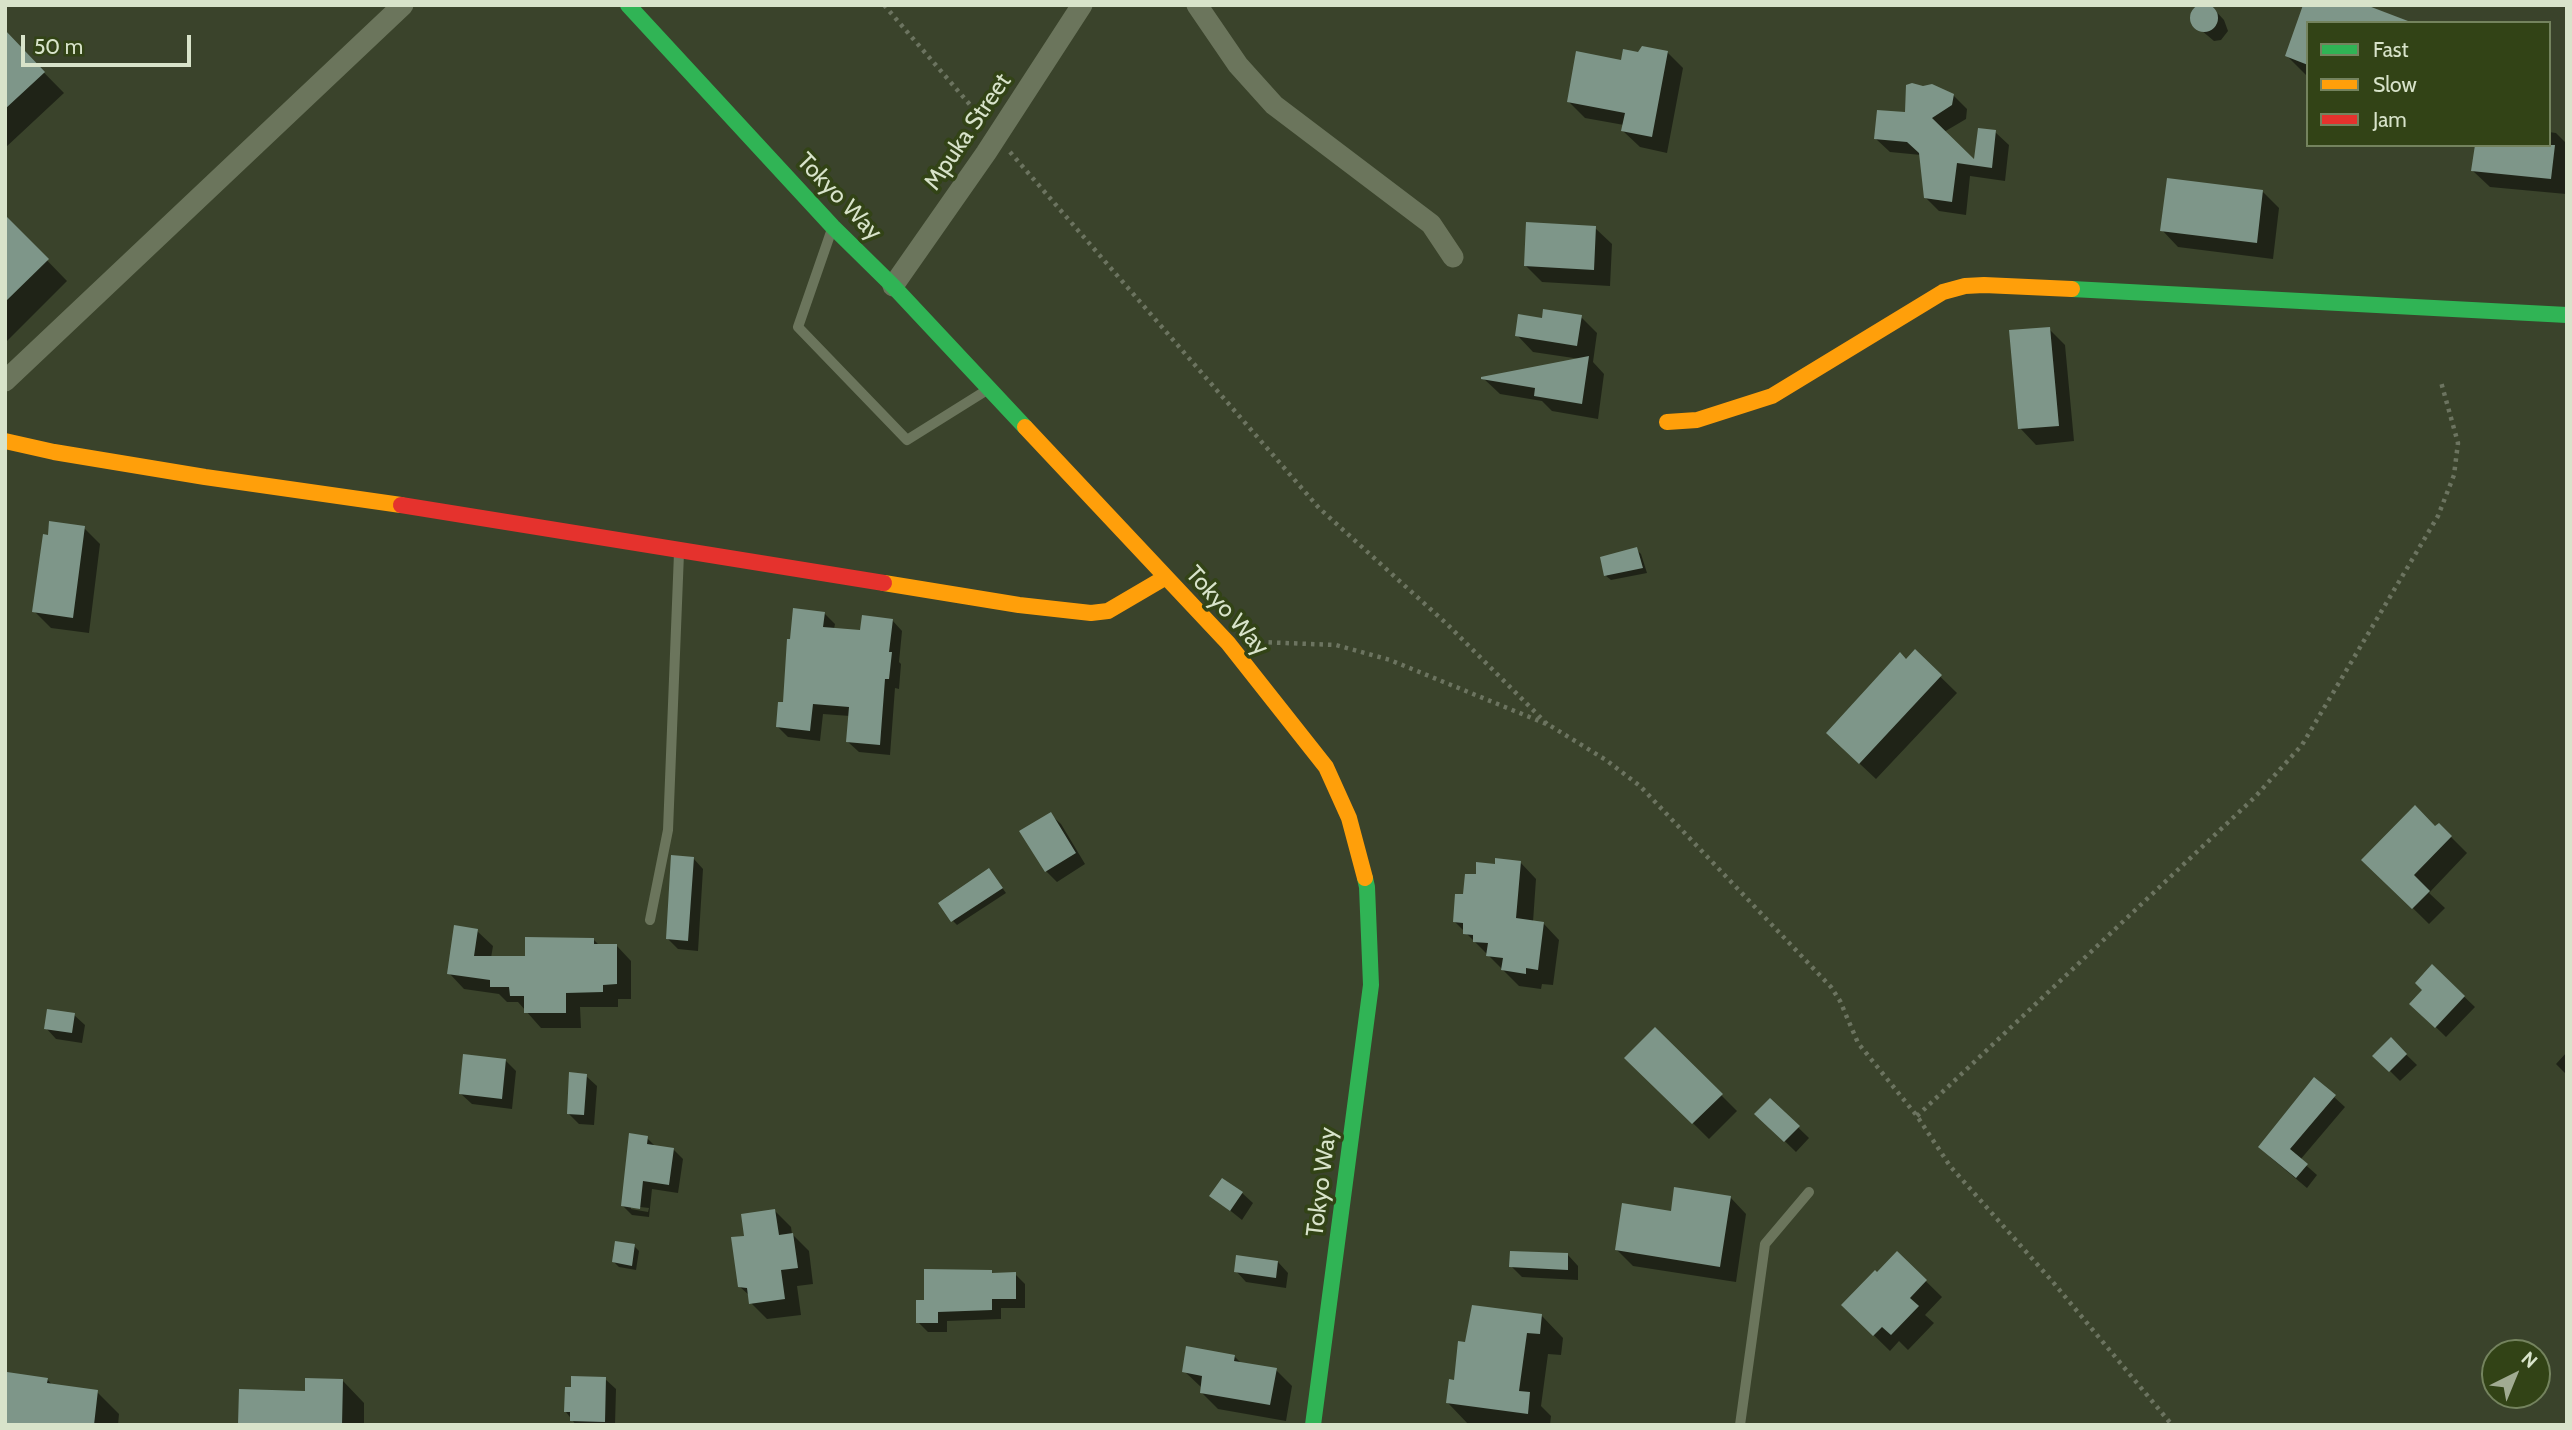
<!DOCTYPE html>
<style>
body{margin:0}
#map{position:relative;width:2572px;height:1430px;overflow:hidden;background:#3a432b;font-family:Cabin,sans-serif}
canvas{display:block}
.frame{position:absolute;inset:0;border:7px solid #d8e3ca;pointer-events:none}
.legend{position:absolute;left:2306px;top:21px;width:245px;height:126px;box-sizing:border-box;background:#324316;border:2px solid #74835e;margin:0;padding:9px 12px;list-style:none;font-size:21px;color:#d8e3ca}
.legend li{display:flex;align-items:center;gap:14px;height:35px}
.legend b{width:35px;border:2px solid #74835e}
.north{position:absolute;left:2481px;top:1339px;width:70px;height:70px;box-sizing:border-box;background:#324316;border:2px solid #74835e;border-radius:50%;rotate:43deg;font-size:19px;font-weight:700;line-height:28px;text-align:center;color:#d8e3ca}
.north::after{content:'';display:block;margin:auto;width:24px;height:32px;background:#a1ab92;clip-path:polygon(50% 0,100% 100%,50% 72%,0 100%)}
.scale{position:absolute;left:21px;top:35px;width:170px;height:32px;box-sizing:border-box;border:4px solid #d8e3ca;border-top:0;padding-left:9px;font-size:21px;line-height:24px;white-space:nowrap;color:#d8e3ca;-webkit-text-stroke:5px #324316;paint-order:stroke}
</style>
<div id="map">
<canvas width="2572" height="1430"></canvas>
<div class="frame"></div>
<ul class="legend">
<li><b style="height:9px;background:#30b455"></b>Fast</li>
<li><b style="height:9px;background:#ff9f0a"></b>Slow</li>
<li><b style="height:9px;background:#e5322d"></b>Jam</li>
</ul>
<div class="north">N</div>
<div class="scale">50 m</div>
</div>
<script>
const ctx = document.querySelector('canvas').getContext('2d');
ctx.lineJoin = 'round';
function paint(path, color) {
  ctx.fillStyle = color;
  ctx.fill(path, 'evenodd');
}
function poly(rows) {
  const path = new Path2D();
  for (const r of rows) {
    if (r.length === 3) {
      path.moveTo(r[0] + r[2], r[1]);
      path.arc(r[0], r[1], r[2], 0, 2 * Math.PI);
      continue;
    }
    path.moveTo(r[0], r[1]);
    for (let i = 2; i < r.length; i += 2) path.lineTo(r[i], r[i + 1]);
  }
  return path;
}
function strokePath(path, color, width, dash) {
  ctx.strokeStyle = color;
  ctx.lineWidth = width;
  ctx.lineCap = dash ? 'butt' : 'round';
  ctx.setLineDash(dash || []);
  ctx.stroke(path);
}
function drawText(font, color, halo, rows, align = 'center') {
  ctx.font = font + ' Cabin,sans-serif';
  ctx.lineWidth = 7;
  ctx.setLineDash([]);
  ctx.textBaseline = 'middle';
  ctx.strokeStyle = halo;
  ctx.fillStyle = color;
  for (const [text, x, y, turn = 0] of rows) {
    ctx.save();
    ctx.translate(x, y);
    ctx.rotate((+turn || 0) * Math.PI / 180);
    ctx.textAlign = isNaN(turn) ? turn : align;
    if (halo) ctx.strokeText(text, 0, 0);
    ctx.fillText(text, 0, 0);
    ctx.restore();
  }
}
paint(poly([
 [2205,5,2213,8,2224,20,2228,31,2221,40,2214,41,2195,25,2192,18,2194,10],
 [2305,5,2406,22,2407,23,2308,23,2308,77,2287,56],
 [5,33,64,93,5,148],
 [1667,52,1683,68,1667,153,1640,147,1623,131,1624,125,1585,118,1569,102,1623,62,1639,53],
 [1953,95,1967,109,1966,119,1944,132,1975,163,1995,132,2009,145,2005,181,1970,176,1966,215,1939,211,1925,197,1921,155,1890,152,1876,139,1907,114],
 [2549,132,2556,133,2567,144,2566,194,2490,187,2473,171,2549,145],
 [2263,192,2279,208,2273,259,2178,247,2162,230],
 [5,217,67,281,5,343],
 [1595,228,1612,244,1610,286,1542,282,1525,265],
 [1581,317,1597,333,1593,362,1604,374,1598,419,1552,411,1542,401,1500,394,1483,378,1580,359,1533,352,1517,335,1543,320],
 [2049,329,2065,345,2074,441,2036,445,2020,428],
 [84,528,100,544,89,633,51,628,34,611],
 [1636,549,1641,554,1647,573,1611,580,1606,576],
 [824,613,835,624,834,629,861,631,892,620,902,631,899,662,901,664,899,689,895,688,890,755,859,752,848,742,850,716,823,714,820,741,788,737,778,727],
 [1915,652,1957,693,1876,779,1844,749],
 [1050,814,1061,824,1085,864,1057,882,1046,871],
 [2439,825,2467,853,2429,893,2445,908,2429,924,2364,860],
 [693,858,703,869,698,951,678,949,668,939],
 [1520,862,1536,879,1533,922,1543,923,1559,940,1553,985,1542,984,1541,989,1519,986,1455,922,1465,896,1477,876,1497,866],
 [989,870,1006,893,957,925,953,921],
 [477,931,493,946,491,958,526,958,593,939,600,946,616,945,631,961,631,999,618,999,618,1007,580,1007,581,1028,541,1028,518,1002,507,1002,499,994,464,989,449,973],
 [2433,967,2475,1007,2446,1037,2412,1004,2424,990],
 [74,1015,85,1025,82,1043,56,1039,46,1028],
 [1655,1029,1737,1111,1709,1139,1627,1058],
 [2391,1040,2417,1065,2400,1081,2375,1056],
 [2567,1052,2567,1075,2556,1064],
 [505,1060,516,1071,512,1109,472,1104,461,1094],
 [586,1076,597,1086,594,1125,579,1124,568,1113],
 [2334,1097,2345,1107,2300,1160,2317,1175,2307,1188,2270,1157],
 [1770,1100,1809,1138,1796,1152,1757,1114],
 [647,1138,656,1147,673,1149,683,1159,678,1193,652,1189,649,1217,632,1215,623,1206],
 [631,1206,649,1208,648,1212,631,1209],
 [1242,1193,1253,1203,1242,1220,1212,1196],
 [1730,1197,1746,1214,1736,1282,1633,1266,1617,1250,1672,1213],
 [775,1211,791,1227,792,1234,809,1251,813,1284,797,1286,801,1315,767,1319,751,1303,750,1296,739,1286,746,1237],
 [634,1246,639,1251,636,1270,619,1267,614,1262],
 [1897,1253,1942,1297,1925,1315,1934,1323,1908,1350,1899,1341,1890,1351,1843,1305],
 [1568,1255,1578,1266,1578,1280,1522,1277,1511,1266],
 [1278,1262,1288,1273,1286,1288,1246,1282,1236,1271],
 [991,1272,994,1274,1015,1274,1025,1284,1025,1308,1001,1308,1001,1319,947,1321,947,1332,928,1332,918,1322,926,1302],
 [1542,1316,1563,1338,1561,1355,1548,1354,1541,1406,1551,1416,1550,1425,1469,1425,1448,1403,1455,1382],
 [1234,1356,1242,1364,1276,1370,1292,1386,1286,1421,1218,1409,1201,1392,1202,1388,1184,1371],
 [8,1374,47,1379,53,1386,97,1392,119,1414,118,1425,5,1425],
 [605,1379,616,1389,615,1425,576,1425,566,1412],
 [343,1381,364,1403,364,1425,240,1425,306,1393]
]), '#0007');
paint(poly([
 [2204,18,14],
 [2303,5,2366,5,2408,21,2407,23,2308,23,2308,65,2285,56],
 [5,30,45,72,5,109],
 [1642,46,1668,51,1652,137,1621,131,1625,113,1567,102,1576,51,1621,60,1623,49,1638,52],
 [1912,83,1923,86,1932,84,1954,94,1952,105,1932,118,1974,159,1978,128,1996,130,1992,168,1957,163,1952,202,1924,198,1919,153,1907,142,1874,139,1877,110,1905,112,1906,85],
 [2475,145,2555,145,2551,179,2471,171],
 [2167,178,2263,190,2257,243,2160,231],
 [5,215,49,259,5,302],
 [1526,222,1596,226,1594,270,1524,266],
 [1543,309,1582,315,1577,346,1515,336,1518,314,1542,318],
 [2050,327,2059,426,2018,429,2009,330],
 [1589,356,1582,404,1534,396,1535,388,1481,379,1481,377],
 [49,521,85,526,73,618,32,612,43,534,48,535],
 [1637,547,1643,568,1604,576,1600,557],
 [793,608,825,612,823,627,860,630,862,615,893,619,889,652,892,652,889,679,885,679,880,745,846,742,849,707,813,704,810,731,776,727,778,702,783,702,787,639,790,639],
 [1915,649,1942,675,1859,764,1826,733,1900,652,1906,659],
 [2415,805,2435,826,2439,823,2452,836,2414,875,2430,891,2412,909,2361,860],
 [1051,812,1076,853,1045,872,1019,831],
 [671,855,694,857,688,941,666,939],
 [1495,858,1521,861,1516,918,1544,922,1538,970,1526,968,1526,974,1501,970,1503,958,1486,956,1488,943,1473,942,1473,935,1463,934,1463,923,1453,922,1455,894,1463,894,1465,874,1476,874,1476,862,1495,864],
 [989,868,1003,888,951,922,938,903],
 [454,925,478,929,474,956,525,956,525,937,594,938,594,944,617,944,617,984,603,985,603,992,566,993,566,1013,524,1013,524,996,510,996,509,987,490,987,490,980,447,974],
 [2432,964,2465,996,2435,1028,2409,1004,2422,990,2415,983],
 [47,1009,75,1013,72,1033,44,1029],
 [1655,1027,1723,1094,1692,1124,1624,1058],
 [2391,1037,2407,1054,2389,1072,2372,1056],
 [463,1054,506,1059,502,1099,459,1094],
 [569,1072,587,1074,584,1115,567,1114],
 [2314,1077,2336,1095,2290,1149,2308,1164,2296,1178,2258,1147],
 [1770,1098,1800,1126,1784,1142,1754,1114],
 [629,1133,648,1136,647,1144,674,1148,669,1185,643,1181,640,1209,621,1206],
 [1222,1178,1243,1192,1230,1211,1209,1196],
 [1674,1187,1731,1196,1720,1267,1615,1250,1622,1203,1671,1211],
 [775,1209,779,1235,793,1233,798,1268,781,1270,785,1299,749,1304,747,1288,738,1287,731,1237,744,1236,741,1214],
 [615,1241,635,1244,632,1266,612,1262],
 [1510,1251,1568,1253,1568,1270,1509,1267],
 [1897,1251,1927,1280,1910,1298,1919,1306,1891,1335,1882,1327,1873,1336,1841,1305,1875,1270,1877,1272],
 [1236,1255,1278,1261,1276,1278,1234,1272],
 [924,1269,992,1270,992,1273,1016,1272,1016,1299,992,1299,992,1310,938,1312,938,1323,916,1323,916,1300,924,1300],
 [1472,1305,1542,1314,1540,1334,1527,1333,1519,1391,1530,1392,1528,1414,1446,1403,1449,1379,1454,1380,1458,1341,1465,1342],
 [1186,1346,1235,1355,1234,1361,1277,1368,1270,1405,1200,1393,1202,1376,1182,1372],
 [7,1372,48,1378,47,1383,98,1390,94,1425,5,1425],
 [571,1376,606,1377,605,1422,570,1421,570,1412,564,1412,565,1387,571,1387],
 [305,1378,343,1379,342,1425,238,1425,239,1389,305,1391]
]), '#7e9689');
strokePath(poly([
 [884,5,984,121],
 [1010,152,1319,508,1448,625,1547,724],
 [1260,642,1336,645,1390,660,1549,725,1606,760,1640,786,1831,987,1840,1001,1858,1043,1917,1116,1950,1166,2052,1281,2172,1425],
 [1917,1116,2255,797,2302,745,2438,516,2454,475,2458,443,2441,382]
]), '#6c7460', 4.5, [3.5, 5]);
strokePath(poly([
 [832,229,798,327,907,440,987,390],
 [650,920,668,830,679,553],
 [1740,1425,1765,1244,1809,1192]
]), '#6b755c', 10);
strokePath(poly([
 [1197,5,1238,65,1274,105,1431,224,1453,257],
 [893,286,986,153,1082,5],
 [5,381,403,5]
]), '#6b755c', 21);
strokePath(poly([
 [628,5,833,227,893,286,1025,427],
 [2072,289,2567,315],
 [1313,1425,1371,985,1367,887,1365,878]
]), '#30b455', 16);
strokePath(poly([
 [1667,422,1697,420,1772,396,1943,292,1965,286,1984,285,2072,289],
 [1025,427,1228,643,1326,767,1349,818,1365,878],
 [5,441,54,452,205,477,401,505],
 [884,583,1019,605,1091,613,1108,611,1166,577]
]), '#ff9f0a', 16);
strokePath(poly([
 [401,505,884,583]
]), '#e5322d', 16);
drawText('24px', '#d8e3ca', '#324316', [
 ["Mpuka Street",968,132,-56],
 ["Tokyo Way",839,197,46],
 ["Tokyo Way",1227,611,48],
 ["Tokyo Way",1322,1182,-83]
]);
</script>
